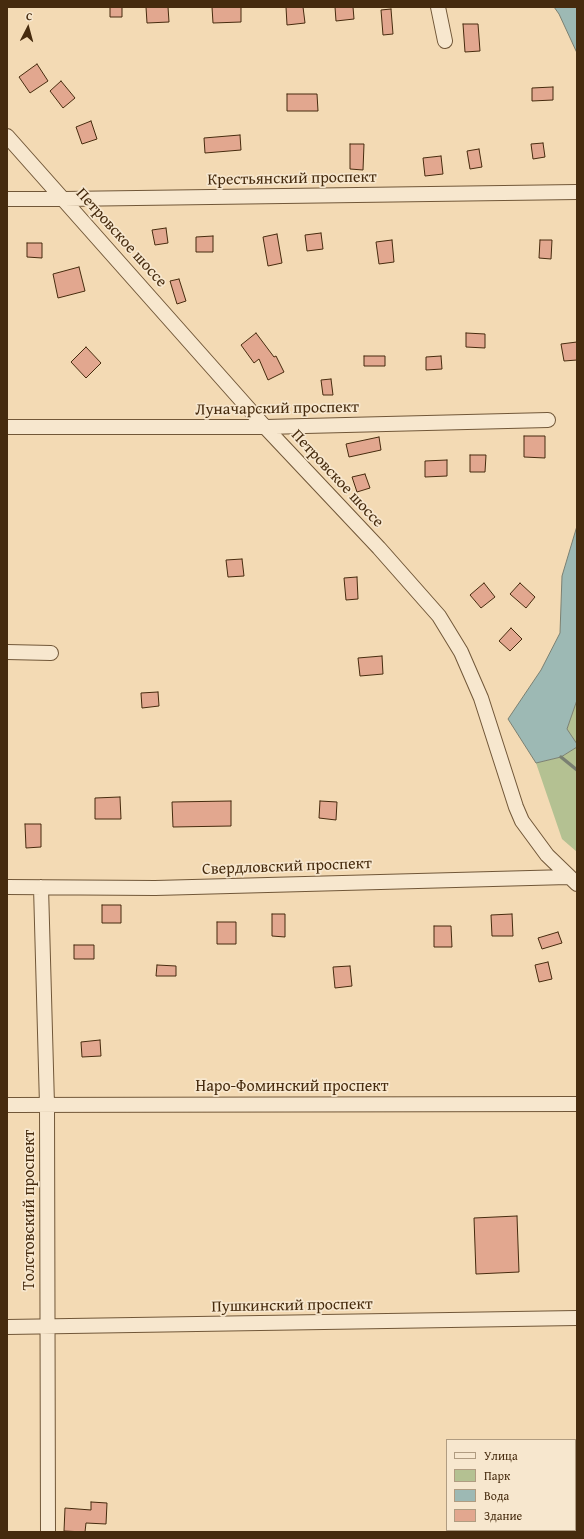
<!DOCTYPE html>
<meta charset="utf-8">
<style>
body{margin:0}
#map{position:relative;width:584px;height:1539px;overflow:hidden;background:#f3dab4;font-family:"Gentium Book Plus",serif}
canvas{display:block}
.frame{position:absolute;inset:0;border:8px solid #462b0e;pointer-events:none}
.legend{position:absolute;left:446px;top:1439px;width:130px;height:92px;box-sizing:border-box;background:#f7e7ce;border:1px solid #b09c81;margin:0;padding:5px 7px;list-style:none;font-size:12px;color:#462b0e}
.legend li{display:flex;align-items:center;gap:8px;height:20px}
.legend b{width:20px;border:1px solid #b09c81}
.north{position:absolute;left:8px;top:8px;width:40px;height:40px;-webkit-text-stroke:3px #f7e7ce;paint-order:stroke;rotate:6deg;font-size:11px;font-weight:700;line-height:16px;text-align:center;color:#462b0e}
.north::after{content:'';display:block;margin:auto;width:14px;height:18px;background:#462b0e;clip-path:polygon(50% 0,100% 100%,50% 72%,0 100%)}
</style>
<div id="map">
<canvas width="584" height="1539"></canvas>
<div class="frame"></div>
<ul class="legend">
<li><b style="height:5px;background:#f7e7ce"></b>Улица</li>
<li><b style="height:11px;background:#b4c192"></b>Парк</li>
<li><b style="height:11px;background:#9db9b4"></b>Вода</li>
<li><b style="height:11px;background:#e2a78f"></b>Здание</li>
</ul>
<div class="north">С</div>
</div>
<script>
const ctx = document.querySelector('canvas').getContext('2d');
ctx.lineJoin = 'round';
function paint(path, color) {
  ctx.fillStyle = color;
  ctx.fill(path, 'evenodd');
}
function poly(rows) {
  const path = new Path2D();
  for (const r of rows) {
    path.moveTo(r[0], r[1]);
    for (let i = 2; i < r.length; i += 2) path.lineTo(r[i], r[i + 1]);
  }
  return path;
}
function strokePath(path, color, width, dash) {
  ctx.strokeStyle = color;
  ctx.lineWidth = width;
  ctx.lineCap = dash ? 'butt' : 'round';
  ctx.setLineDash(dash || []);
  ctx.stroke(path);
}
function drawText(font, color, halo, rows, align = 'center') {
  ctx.font = font + ' "Gentium Book Plus",serif';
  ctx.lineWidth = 3.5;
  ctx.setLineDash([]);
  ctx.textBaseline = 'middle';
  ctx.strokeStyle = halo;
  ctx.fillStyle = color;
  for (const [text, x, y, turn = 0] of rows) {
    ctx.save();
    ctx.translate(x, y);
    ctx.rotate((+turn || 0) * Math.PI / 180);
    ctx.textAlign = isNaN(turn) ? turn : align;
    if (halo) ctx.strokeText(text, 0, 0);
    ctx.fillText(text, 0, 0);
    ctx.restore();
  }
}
paint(poly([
 [577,700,577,744,567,729],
 [577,747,577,852,562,839,536,763,561,757]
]), '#b4c192');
const water = poly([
 [554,7,577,7,577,53,559,14,554,7],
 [577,526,577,700,567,729,577,744,577,747,561,757,536,763,508,719,541,670,560,633,562,576,577,526]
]);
paint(water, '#9db9b4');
strokePath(water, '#7a8072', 1);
strokePath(poly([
 [561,757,577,770]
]), '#7a8072', 3.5);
const building = poly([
 [110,7,122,7,122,17,110,17,110,7],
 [146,7,168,7,169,22,147,23,146,7],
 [212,7,241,7,241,22,213,23,212,7],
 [286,7,303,7,305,23,287,25,286,7],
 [335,7,353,7,354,19,336,21,335,7],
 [391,9,393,34,383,35,381,10,391,9],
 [463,24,478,24,480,51,465,52,463,24],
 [37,64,48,81,30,93,19,77,37,64],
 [61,81,75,98,63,108,50,91,61,81],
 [553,87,553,100,532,101,532,88,553,87],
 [287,94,317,94,318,111,287,111,287,94],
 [91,121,97,139,82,144,76,127,91,121],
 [240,135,241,150,205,153,204,138,240,135],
 [543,143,545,157,533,159,531,144,543,143],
 [350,144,364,144,363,170,350,169,350,144],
 [479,149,482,167,470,169,467,151,479,149],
 [441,156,443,174,425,176,423,158,441,156],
 [166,228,168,243,155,245,152,230,166,228],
 [321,233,323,249,307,251,305,235,321,233],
 [277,234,282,263,268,266,263,237,277,234],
 [213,236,213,252,196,252,196,237,213,236],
 [392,240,394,262,379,264,376,242,392,240],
 [540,240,552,240,551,259,539,258,540,240],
 [27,243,42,243,42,258,27,257,27,243],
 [79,267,85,291,58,298,53,274,79,267],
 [179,279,186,301,177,304,170,281,179,279],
 [256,333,274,357,276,356,284,372,268,380,259,359,254,363,241,345,256,333],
 [466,333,485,334,485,348,466,347,466,333],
 [577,342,577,360,564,361,561,344,577,342],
 [86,347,101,363,86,378,71,362,86,347],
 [364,356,385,356,385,366,364,366,364,356],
 [441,356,442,369,426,370,426,357,441,356],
 [331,379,333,395,323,395,321,380,331,379],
 [524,436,545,436,545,458,524,457,524,436],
 [379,437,381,450,349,457,346,444,379,437],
 [470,455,486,455,485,472,470,472,470,455],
 [447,460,447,476,425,477,425,461,447,460],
 [365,474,370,488,357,492,352,477,365,474],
 [242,559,244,576,228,577,226,560,242,559],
 [357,577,358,599,346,600,344,578,357,577],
 [484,583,495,597,481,608,470,595,484,583],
 [520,583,535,597,526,608,510,594,520,583],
 [511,628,522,639,510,651,499,641,511,628],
 [382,656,383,674,360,676,358,658,382,656],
 [158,692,159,706,142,708,141,693,158,692],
 [120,797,121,819,95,819,95,798,120,797],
 [231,801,231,826,173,827,172,802,231,801],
 [320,801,337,802,336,820,319,818,320,801],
 [25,824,41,824,41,847,26,848,25,824],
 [102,905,121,905,121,923,102,923,102,905],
 [272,914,285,914,285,937,272,936,272,914],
 [512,914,513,936,492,936,491,915,512,914],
 [217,922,236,922,236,944,217,944,217,922],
 [434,926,451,926,452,947,434,947,434,926],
 [558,932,562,943,542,949,538,938,558,932],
 [74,945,94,945,94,959,74,959,74,945],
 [548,962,552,979,539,982,535,965,548,962],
 [157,965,176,966,176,976,156,976,157,965],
 [350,966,352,986,335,988,333,967,350,966],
 [100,1040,101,1056,82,1057,81,1042,100,1040],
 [517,1216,519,1272,476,1274,474,1218,517,1216],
 [91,1502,107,1503,106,1524,86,1523,85,1532,64,1531,65,1508,91,1510,91,1502]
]);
paint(building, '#e2a78f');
strokePath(building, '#462b0e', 1);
const minor = poly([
 [438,7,445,41],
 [7,136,265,427,379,548,439,616,461,652,481,698,516,807,522,821,547,855,577,884],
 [7,199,64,199,577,192],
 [7,427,265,427,548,420],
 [7,652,51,653],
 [7,887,155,888,568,877],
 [41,887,47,1105,48,1532],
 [7,1105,577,1104],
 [7,1327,577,1318]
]);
strokePath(minor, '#715738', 16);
strokePath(minor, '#f7e7ce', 14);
drawText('16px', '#462b0e', '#f7e7ce', [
 ["Крестьянский проспект",292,179,-1],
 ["Петровское шоссе",121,238,48],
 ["Луначарский проспект",277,409,-1],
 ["Петровское шоссе",337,479,47],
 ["Свердловский проспект",287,867,-2],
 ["Наро-Фоминский проспект",292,1087],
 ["Толстовский проспект",30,1210,-90],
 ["Пушкинский проспект",292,1306,-1]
]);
</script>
